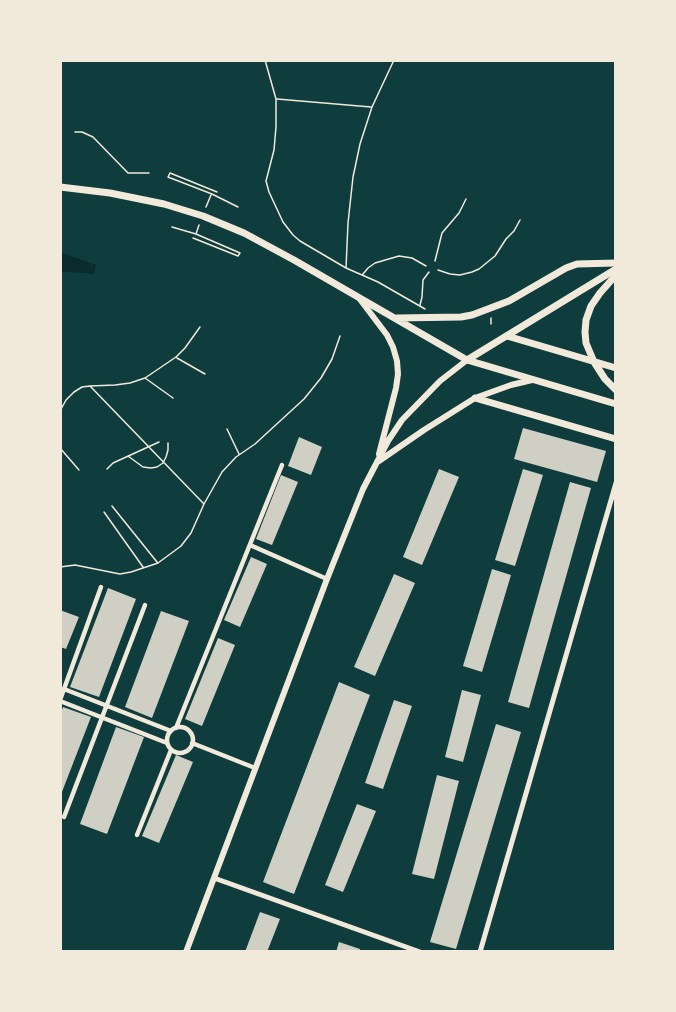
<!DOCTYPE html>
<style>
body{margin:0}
#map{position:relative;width:676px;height:1012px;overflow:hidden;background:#0f3d3e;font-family:"PT Serif",serif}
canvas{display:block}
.frame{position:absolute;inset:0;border:62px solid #f1e9da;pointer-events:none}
</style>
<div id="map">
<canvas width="676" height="1012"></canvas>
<div class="frame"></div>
</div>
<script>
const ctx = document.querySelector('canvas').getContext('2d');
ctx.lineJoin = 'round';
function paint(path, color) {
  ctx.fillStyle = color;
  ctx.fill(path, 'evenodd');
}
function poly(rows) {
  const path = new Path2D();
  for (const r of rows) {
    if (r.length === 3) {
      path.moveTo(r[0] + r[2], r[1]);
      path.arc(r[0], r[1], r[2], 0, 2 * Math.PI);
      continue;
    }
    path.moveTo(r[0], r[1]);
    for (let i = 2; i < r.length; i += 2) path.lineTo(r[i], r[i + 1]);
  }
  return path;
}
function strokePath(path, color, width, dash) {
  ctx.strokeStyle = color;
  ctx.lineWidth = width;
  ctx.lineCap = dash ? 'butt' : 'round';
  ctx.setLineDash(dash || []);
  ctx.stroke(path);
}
paint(poly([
 [60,252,96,265,94,274,60,271]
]), '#0a2a2b');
paint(poly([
 [523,428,606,451,597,482,514,459],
 [299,437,322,447,311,475,288,466],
 [439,469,459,477,422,565,403,557],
 [523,469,543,475,515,566,495,560],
 [281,475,298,482,272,545,256,539],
 [570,482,591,488,529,708,508,702],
 [251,557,267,564,240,627,224,620],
 [492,569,511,575,482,672,463,666],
 [394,574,415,583,375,676,354,667],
 [108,588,136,599,99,697,70,687],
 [60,610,79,617,66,649,60,647],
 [161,611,189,621,152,718,125,707],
 [218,638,235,645,202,726,185,719],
 [339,682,370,695,294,894,263,882],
 [462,690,481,695,463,762,445,757],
 [394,700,412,706,383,789,365,783],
 [63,707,91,717,60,797,60,716],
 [496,724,521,732,456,949,430,942],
 [116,727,144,737,107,834,80,824],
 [176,755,193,762,159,843,142,836],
 [437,775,459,781,434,879,412,874],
 [357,804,376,811,343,892,325,885],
 [260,912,280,919,267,952,245,952],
 [339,942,360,949,359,952,336,952]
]), '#cfcfc3');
strokePath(poly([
 [265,60,276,99,276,127,274,150,266,181,269,192,283,222,293,235,300,241,346,268],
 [394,60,372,107,360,144,353,177,348,223,346,268,378,282,425,309],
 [277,99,371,107],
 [75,132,82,132,93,137,128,173,149,173],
 [217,192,170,173,168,177,212,194,238,207],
 [206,207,211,195],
 [172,227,196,234,240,253,238,256,193,238],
 [196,234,199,225],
 [435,261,442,233,459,213,466,199],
 [438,270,450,274,460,275,472,272,479,269,495,256,506,239,514,231,520,220],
 [363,274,368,268,375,263,399,256,412,258,426,266],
 [420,305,422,297,423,280,429,272],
 [491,324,491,318],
 [177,358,205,374],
 [145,378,173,398],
 [90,386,204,504],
 [60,411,66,400,74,392,82,387,90,386,115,385,130,383,145,378,176,357,185,348,200,327],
 [227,429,239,454],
 [60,448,79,470],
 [128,456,143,467,151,468,157,467,163,463,166,457,168,450,168,443],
 [107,469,113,463,159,442],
 [112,506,157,562],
 [104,512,143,567],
 [60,567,75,565,120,574,131,572,158,563,181,546,191,533,204,504,222,472,236,457,255,444,304,399,321,378,332,359,340,336]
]), '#f1e9da', 1.5);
strokePath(poly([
 [250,545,327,579],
 [64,689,171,731],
 [60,700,101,587],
 [60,701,167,743],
 [180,740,13],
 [176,728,282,465],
 [192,743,255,768],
 [64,817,145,605],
 [137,835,171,750]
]), '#f1e9da', 4.5);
strokePath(poly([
 [214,878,420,952],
 [480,952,616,483]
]), '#f1e9da', 5);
strokePath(poly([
 [359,298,387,335,393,347,397,361,398,374,396,388,379,454],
 [379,461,424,430,475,398,511,385,532,380],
 [186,952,327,579,363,489,388,441,402,420,440,381,467,360]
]), '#f1e9da', 6);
strokePath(poly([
 [60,187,110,193,164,204,203,216,244,233,294,260,467,360,616,404],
 [616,275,600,293,591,306,586,320,585,332,586,343,594,362,605,379,616,390],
 [397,318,461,317,472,315,509,301,566,268,577,264,616,263],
 [507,336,616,368],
 [475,398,616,439]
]), '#f1e9da', 7);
strokePath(poly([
 [467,360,616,269]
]), '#f1e9da', 7);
</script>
